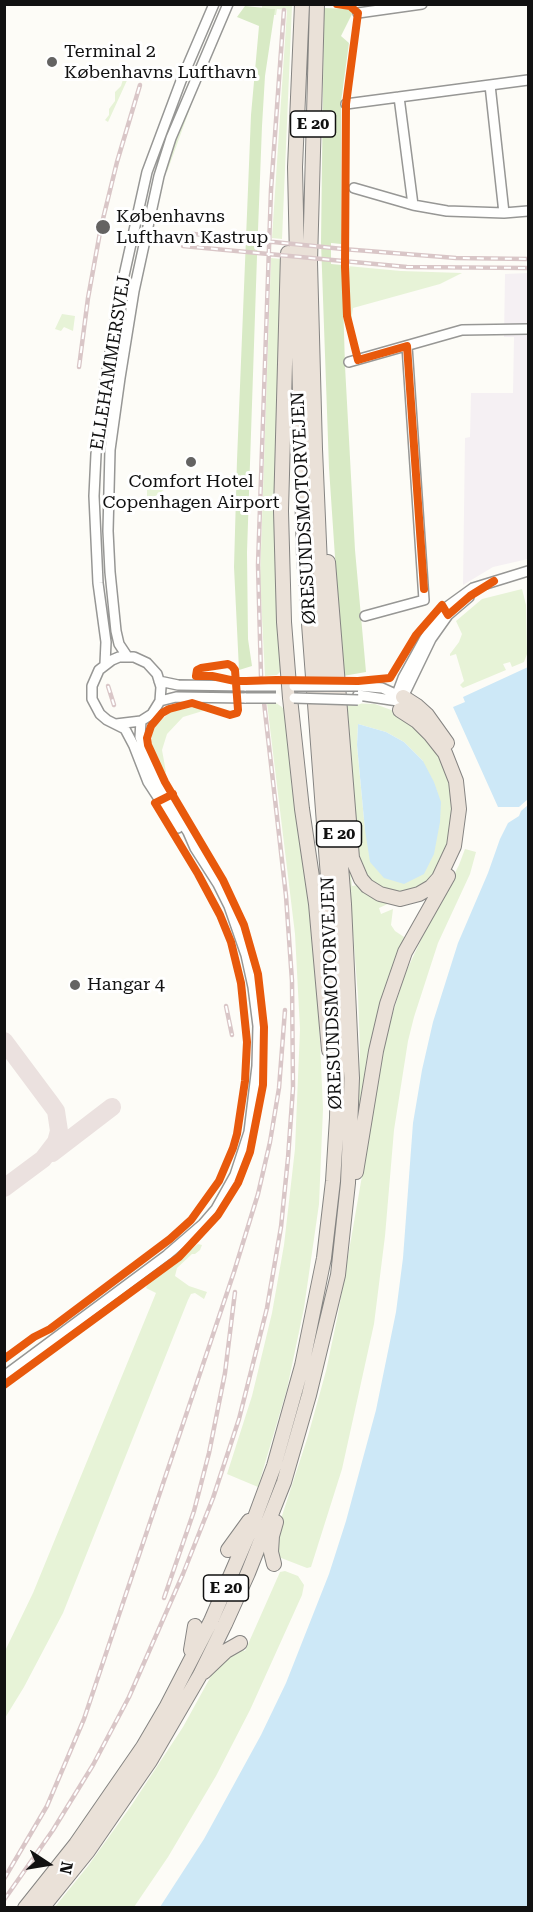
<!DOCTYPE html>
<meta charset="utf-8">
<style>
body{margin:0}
#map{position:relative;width:533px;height:1912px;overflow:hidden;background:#fdfcf7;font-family:"Roboto Serif",serif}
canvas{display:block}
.frame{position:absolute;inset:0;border:6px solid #111;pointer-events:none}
.north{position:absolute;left:18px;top:1834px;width:60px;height:60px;-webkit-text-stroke:4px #fff;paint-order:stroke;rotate:102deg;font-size:16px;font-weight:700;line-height:24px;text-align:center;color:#111}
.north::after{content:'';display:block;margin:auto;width:21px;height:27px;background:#111;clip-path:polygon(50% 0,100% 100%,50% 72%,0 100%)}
</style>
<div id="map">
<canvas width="533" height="1912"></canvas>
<div class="frame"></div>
<div class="north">N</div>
</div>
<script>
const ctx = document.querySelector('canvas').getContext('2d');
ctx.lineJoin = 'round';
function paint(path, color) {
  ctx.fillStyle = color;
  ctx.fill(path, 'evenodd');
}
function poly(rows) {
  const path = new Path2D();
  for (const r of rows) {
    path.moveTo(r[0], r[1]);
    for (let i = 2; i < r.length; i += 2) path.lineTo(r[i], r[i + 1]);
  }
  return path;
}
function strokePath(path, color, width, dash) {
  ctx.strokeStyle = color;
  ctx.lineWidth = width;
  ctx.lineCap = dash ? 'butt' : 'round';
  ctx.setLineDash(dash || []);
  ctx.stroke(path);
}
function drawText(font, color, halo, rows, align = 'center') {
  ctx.font = font + ' "Roboto Serif",serif';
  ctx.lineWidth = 6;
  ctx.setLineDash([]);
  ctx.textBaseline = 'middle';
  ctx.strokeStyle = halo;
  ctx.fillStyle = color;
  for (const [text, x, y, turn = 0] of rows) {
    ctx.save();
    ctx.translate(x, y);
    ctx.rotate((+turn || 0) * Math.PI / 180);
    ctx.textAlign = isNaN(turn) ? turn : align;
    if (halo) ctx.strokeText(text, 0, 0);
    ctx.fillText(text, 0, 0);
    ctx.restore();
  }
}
paint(poly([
 [528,273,528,559,493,567,463,585,465,438,470,437,471,393,513,393,514,337,504,337,505,274]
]), '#f5f0f3');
paint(poly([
 [262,5,292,6,282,239,272,238,287,10,277,9,276,15,274,15,274,9,262,8],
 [124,76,129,76,108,122,105,120,109,115,109,109,115,101,115,92,121,86],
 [190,99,193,100,167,172,166,169,177,134],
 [271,258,281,259,276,483,282,663,281,671,277,675,265,676,260,578],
 [347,266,401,271,462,273,440,284,353,308,351,322],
 [62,314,75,316,73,331,64,327,61,331,55,329],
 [159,486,160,488,165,489,150,500,147,498,147,487],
 [522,589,526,605,527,654,524,662,512,667,510,662,503,664,506,670,463,688,460,685,464,681,456,654,450,656,450,654,459,642,462,634,456,621,482,599],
 [267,703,276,703,282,707,285,712,292,788,308,893,317,975,323,1109,319,1204,304,1308,287,1389,258,1487,227,1474,252,1396,272,1313,284,1245,295,1149,300,1029,295,934],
 [345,703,375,704,394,711,411,723,435,747,450,779,454,798,448,845,436,873,427,883,412,891,396,893,381,888,370,880,361,866,356,850],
 [358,724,386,732,404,742,423,761,365,830,357,745],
 [194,707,206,710,183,717,167,734,162,750,166,772,165,773,151,743,153,728,170,712],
 [465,849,476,852,470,874,438,943,414,1017,408,1041,394,1130,385,1236,374,1324,342,1469,311,1567,307,1568,276,1556,278,1528,308,1436,326,1371,338,1314,387,1032,405,974,427,927,459,865],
 [347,857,349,857,352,886,358,885,394,901,379,908,381,914,393,909,391,925,395,931,407,939,358,1133,360,1050,358,996],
 [198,1244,202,1245,200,1250,195,1254,192,1254,177,1268,175,1276,189,1286,207,1292,204,1299,195,1293,191,1294,188,1300,63,1613,24,1687,5,1718,5,1651,33,1593,156,1293,146,1288,148,1283],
 [285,1571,298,1576,304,1585,302,1595,250,1710,216,1776,168,1857,134,1907,54,1908,88,1866,131,1806,183,1727,216,1667,236,1648,245,1651,280,1572]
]), '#e7f3d7');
paint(poly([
 [245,6,275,9,265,76,262,126,257,256,247,552,248,639,252,666,239,670,234,567,237,460,251,115,259,26,237,17],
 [324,8,350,9,353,12,341,36,349,43,341,102,341,244,331,243,331,264,342,265,345,366,355,550,366,672,343,676,329,468,321,242]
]), '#d8eac5');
paint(poly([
 [528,667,528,799,519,807,498,807,453,707,465,702,463,697],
 [358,724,386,732,404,742,423,761,434,782,441,802,440,822,434,854,424,874,404,884,384,878,370,862,365,830,357,745],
 [528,805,528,1907,160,1907,204,1839,261,1735,286,1683,329,1574,346,1521,376,1410,396,1312,403,1258,413,1123,422,1070,433,1022,458,943,488,873,500,839,508,823,519,816,521,811]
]), '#cde8f7');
strokePath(poly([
 [4,1041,51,1104,56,1111,59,1131,56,1142,43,1159,4,1188],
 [52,1153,112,1107]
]), '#ebe1df', 18);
const minor = poly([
 [358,13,422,4],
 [490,85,504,213],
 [399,97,413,205],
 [346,104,528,80],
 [354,188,413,205,447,211,504,213,528,211],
 [349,362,462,330,528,329],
 [365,616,424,600,407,346],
 [127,656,119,644,116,631,110,572,108,531,110,450,120,378,134,291,159,176,171,138,228,4],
 [105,664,106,642,98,583,94,496,96,454,106,376,121,289,147,172,181,81,214,4],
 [159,681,178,685,246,686],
 [358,686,382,688,402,697],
 [358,695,398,701,403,697,431,639,448,615,469,597],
 [160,701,176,697,246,698],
 [400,710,397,694,403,678,425,638,444,609,473,588,528,571],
 [116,724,141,721,152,714,160,701,161,687,157,674,147,663,134,657,119,657,112,660,99,670,92,686,92,699,100,714,107,720,125,729,134,746,148,782,178,828],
 [4,1376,167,1255,203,1224,216,1209,235,1175,249,1132,257,1066,258,1026,253,987,246,955,229,906,218,884,195,848,188,832,162,793,154,776,140,737,141,721]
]);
const highway = poly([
 [288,253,281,511,284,622,290,698,302,809,316,904,329,1050],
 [328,562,352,858,361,879,367,886,380,894,400,899,419,894,431,887,439,878,454,846,459,809,456,781,445,753,430,734,417,721,400,710],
 [403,697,417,706,427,715,447,743],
 [356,1172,376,1051,387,1004,405,952,448,876],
 [228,1550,249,1521],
 [274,1564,271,1552,272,1536,276,1522],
 [191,1650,195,1626],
 [204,1672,226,1651,240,1643],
 [25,1908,76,1844,143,1747,167,1706,211,1621,251,1528,274,1466,302,1366,324,1258,333,1181,337,1118,338,1049,336,984,304,557,302,488,295,167,302,4],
 [42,1908,88,1851,150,1761,200,1675,225,1624,248,1573,284,1482,309,1395,338,1275,348,1183,352,1078,344,904,323,635,315,449,310,262,317,4]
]);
strokePath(minor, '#979795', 12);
strokePath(highway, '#858482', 16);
strokePath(minor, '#fffffe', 9);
strokePath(highway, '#eae1d8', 14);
const rail = poly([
 [184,233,343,249,456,258,528,259],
 [183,246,407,267,528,268],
 [79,367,88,298,101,227,117,162,140,85],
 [108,686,114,705],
 [226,1006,232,1035],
 [164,1598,194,1511,209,1453,225,1373,235,1292],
 [4,1879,47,1806,84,1719,234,1272,258,1194,270,1142,279,1088,285,1010],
 [4,1900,53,1830,93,1765,129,1697,183,1574,213,1498,239,1419,267,1308,281,1227,288,1158,293,1088,292,981,286,896,261,676,258,565,271,190,284,10]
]);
strokePath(rail, '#d9c6c7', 4.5);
strokePath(rail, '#fff', 2, [7]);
const minorBridge = poly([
 [246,686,276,686],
 [294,686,358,686],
 [246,698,276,698],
 [294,698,358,700]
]);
strokePath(minorBridge, '#979795', 12, []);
strokePath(minorBridge, '#fffffe', 9);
strokePath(poly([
 [337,4,350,6,358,13,346,104,345,267,347,316,358,360,407,346,424,589],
 [4,1359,34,1337,50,1329,170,1239,191,1220,219,1181,233,1148,237,1134,245,1081,247,1042,241,983,231,942,220,915,198,874,155,803,173,794],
 [4,1385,179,1257,218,1215,238,1183,250,1152,263,1085,264,1027,258,974,244,925,223,880,165,782,148,745,147,738,151,726,162,713,169,709,192,703,230,715,237,713,238,710,235,670,232,666,228,664,201,668,197,670,196,676,212,676,235,681,246,681,276,680,358,681,390,678,416,635,442,605,448,615,470,596,494,581]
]), '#e8590c', 8);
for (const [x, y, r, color] of [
 [52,62,6,"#646362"],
 [103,227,8,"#646362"],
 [191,462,6,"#646362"],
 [75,985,6,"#646362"]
]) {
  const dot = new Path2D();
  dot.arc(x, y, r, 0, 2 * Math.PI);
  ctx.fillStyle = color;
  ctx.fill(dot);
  strokePath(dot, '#fff', 2);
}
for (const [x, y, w] of [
 [313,124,45],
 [339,834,45],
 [226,1588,45]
]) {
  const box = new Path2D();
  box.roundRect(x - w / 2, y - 13, w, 26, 4.5);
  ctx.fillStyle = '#fff';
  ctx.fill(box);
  strokePath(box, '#111', 1.5);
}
drawText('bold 16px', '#111', null, [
 ["E 20",313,124],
 ["E 20",339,834],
 ["E 20",226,1588]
]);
drawText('18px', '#111', '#fff', [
 ["Terminal 2",64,52],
 ["Københavns Lufthavn",64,73],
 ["Københavns",116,217],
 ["Lufthavn Kastrup",116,238],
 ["Comfort Hotel",191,482,"center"],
 ["Copenhagen Airport",191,503,"center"],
 ["Hangar 4",87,985]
], 'left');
drawText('18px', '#111', '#fff', [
 ["ELLEHAMMERSVEJ",111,363,-81],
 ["ØRESUNDSMOTORVEJEN",304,508,-93],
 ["ØRESUNDSMOTORVEJEN",332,993,-92]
]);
</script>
